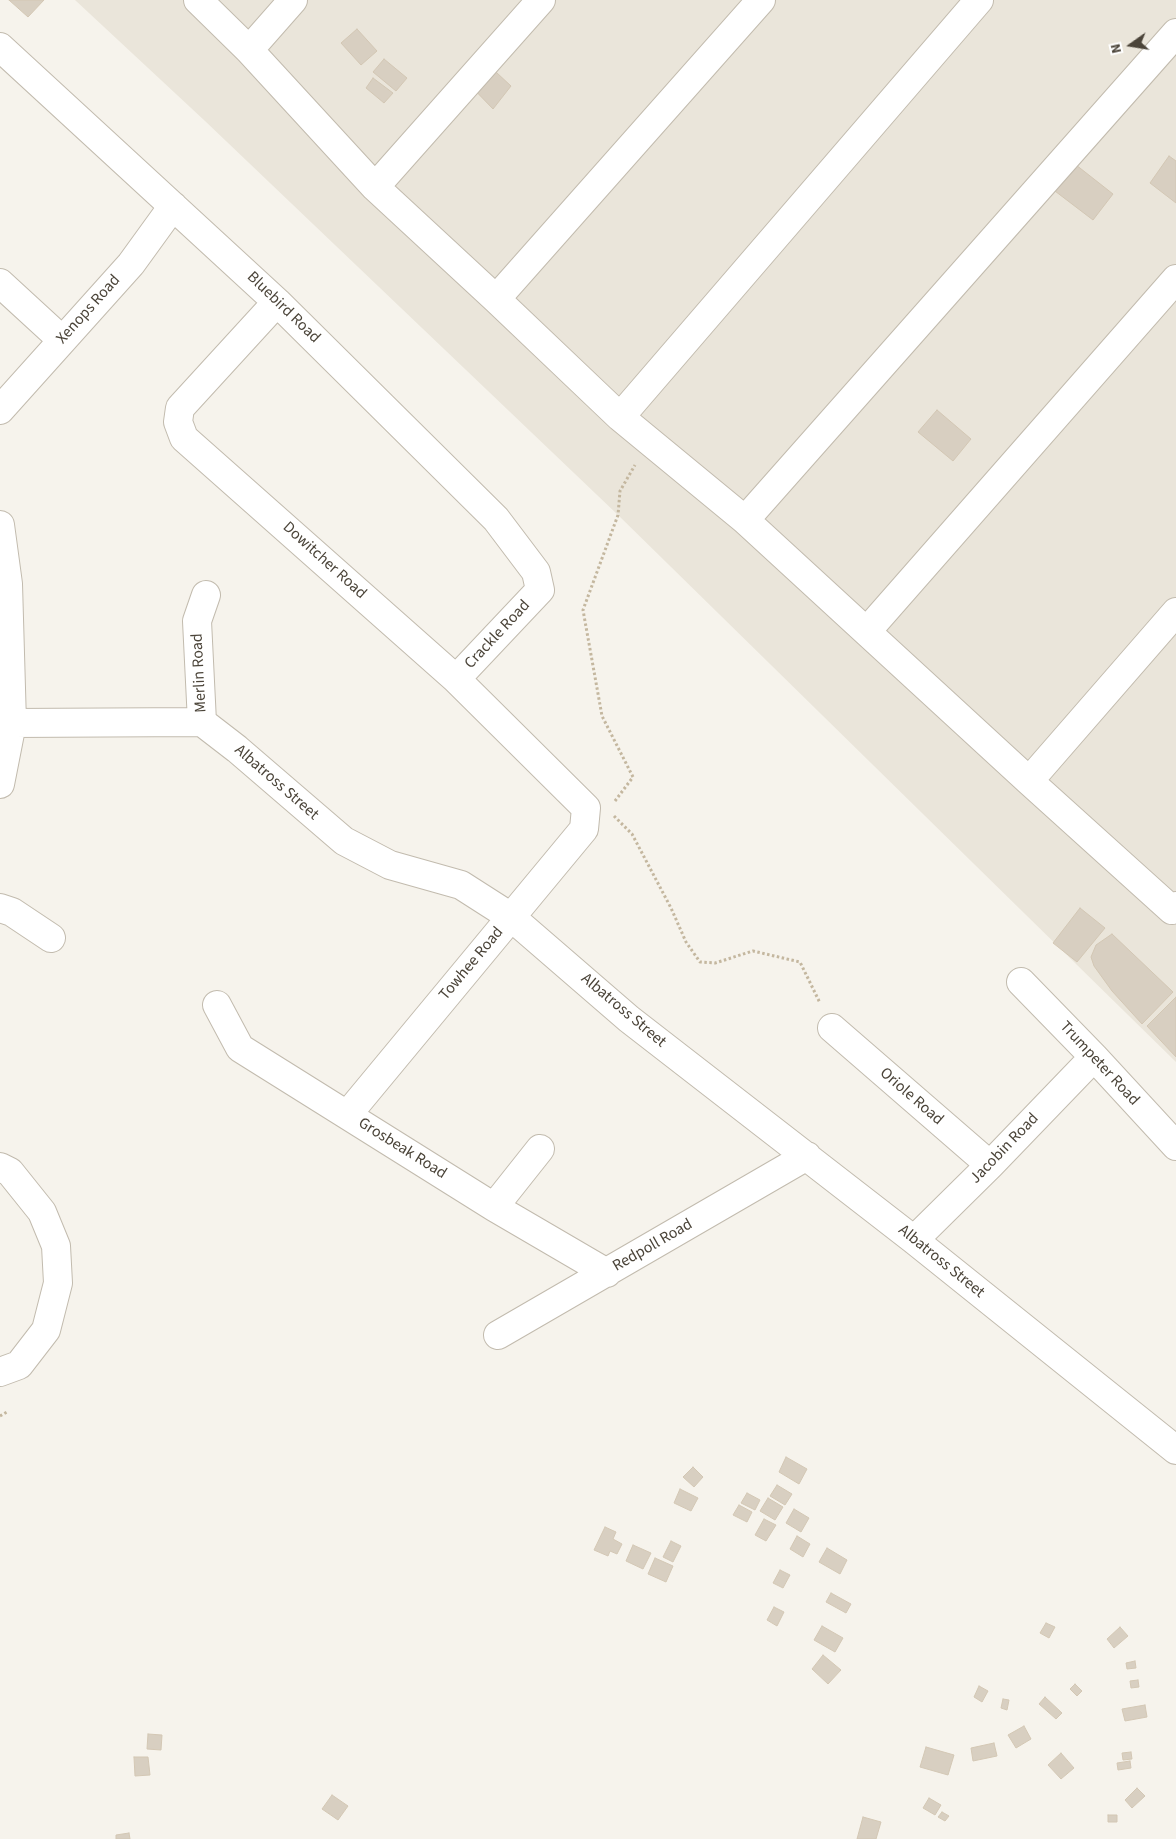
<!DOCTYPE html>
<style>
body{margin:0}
#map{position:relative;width:1176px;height:1839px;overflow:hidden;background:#f6f3ec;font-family:"Source Sans 3",sans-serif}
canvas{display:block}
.north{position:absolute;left:1106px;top:20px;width:50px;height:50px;-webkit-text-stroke:4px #fff;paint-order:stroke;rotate:257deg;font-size:14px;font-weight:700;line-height:20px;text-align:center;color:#4b4439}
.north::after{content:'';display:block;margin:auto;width:18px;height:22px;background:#4b4439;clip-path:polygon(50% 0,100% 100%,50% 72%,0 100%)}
</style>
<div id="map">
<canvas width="1176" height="1839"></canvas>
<div class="north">N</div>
</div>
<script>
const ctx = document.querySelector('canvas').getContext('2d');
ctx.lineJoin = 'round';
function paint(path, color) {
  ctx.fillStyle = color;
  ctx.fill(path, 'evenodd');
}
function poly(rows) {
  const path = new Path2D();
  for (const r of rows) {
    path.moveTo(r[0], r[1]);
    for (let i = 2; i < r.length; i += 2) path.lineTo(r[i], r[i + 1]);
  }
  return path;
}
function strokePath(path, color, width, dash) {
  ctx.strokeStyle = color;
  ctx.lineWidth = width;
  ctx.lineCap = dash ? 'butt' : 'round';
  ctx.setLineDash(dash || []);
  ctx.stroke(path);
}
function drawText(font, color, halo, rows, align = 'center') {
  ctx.font = font + ' "Source Sans 3",sans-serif';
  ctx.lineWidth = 4.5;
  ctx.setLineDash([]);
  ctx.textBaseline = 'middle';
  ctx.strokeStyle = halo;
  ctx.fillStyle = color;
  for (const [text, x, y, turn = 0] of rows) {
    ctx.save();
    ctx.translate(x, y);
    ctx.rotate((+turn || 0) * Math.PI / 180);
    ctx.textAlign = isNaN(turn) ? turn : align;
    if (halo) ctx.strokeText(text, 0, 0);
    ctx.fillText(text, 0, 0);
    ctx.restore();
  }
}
paint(poly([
 [75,0,1176,0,1176,1062,618,515,205,121]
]), '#eae5da');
const building = poly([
 [9,0,44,0,28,17,9,0],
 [357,29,377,51,361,65,341,43,357,29],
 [384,59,407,78,396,91,373,72,384,59],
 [483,60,511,86,493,109,466,81,483,60],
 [373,78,393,93,384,103,366,88,373,78],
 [1169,156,1176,161,1176,203,1150,183,1169,156],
 [1071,161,1113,194,1093,220,1051,188,1071,161],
 [937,410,971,439,953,461,918,432,937,410],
 [1080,908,1105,928,1077,962,1053,943,1080,908],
 [1112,934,1173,992,1142,1024,1112,991,1094,966,1091,957,1096,945,1112,934],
 [1176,997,1176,1057,1147,1026,1176,997],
 [786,1457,807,1469,799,1484,779,1472,786,1457],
 [693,1467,703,1477,694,1487,683,1477,693,1467],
 [777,1485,792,1494,785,1505,770,1496,777,1485],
 [680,1489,698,1498,691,1511,674,1503,680,1489],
 [747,1493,760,1500,755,1510,741,1503,747,1493],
 [768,1498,783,1507,775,1520,760,1511,768,1498],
 [739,1505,752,1512,747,1522,733,1515,739,1505],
 [794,1509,809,1518,801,1532,786,1523,794,1509],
 [764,1519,776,1525,766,1541,755,1535,764,1519],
 [605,1527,616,1532,613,1539,622,1544,617,1554,610,1551,608,1556,594,1550,605,1527],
 [797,1536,810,1544,803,1557,790,1549,797,1536],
 [671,1541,681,1546,673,1562,663,1557,671,1541],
 [633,1545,651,1553,643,1569,626,1561,633,1545],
 [827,1548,847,1560,840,1574,819,1562,827,1548],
 [655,1558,673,1566,666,1582,648,1574,655,1558],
 [780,1570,790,1575,783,1588,773,1583,780,1570],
 [831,1593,851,1604,846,1613,826,1602,831,1593],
 [774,1607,784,1612,777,1626,767,1620,774,1607],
 [1046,1623,1055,1627,1049,1638,1040,1633,1046,1623],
 [822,1626,843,1638,835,1652,814,1640,822,1626],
 [1120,1627,1128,1636,1114,1648,1107,1639,1120,1627],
 [823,1655,841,1670,828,1684,812,1669,823,1655],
 [1135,1661,1136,1668,1127,1669,1126,1663,1135,1661],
 [1138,1680,1139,1687,1131,1688,1130,1681,1138,1680],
 [1075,1684,1082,1691,1077,1696,1070,1689,1075,1684],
 [979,1686,988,1691,982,1702,974,1697,979,1686],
 [1045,1697,1062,1713,1056,1719,1039,1704,1045,1697],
 [1003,1699,1009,1700,1007,1710,1001,1708,1003,1699],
 [1145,1705,1147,1717,1125,1721,1122,1709,1145,1705],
 [1024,1726,1031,1739,1016,1748,1008,1735,1024,1726],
 [148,1734,162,1735,161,1750,147,1749,148,1734],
 [994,1743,997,1756,973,1761,971,1748,994,1743],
 [926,1747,954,1755,948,1775,920,1767,926,1747],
 [1131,1752,1132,1759,1123,1760,1122,1753,1131,1752],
 [1061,1753,1074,1768,1061,1779,1048,1765,1061,1753],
 [134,1757,148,1757,150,1775,135,1776,134,1757],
 [1130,1761,1131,1768,1118,1770,1117,1763,1130,1761],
 [1137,1788,1145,1796,1132,1808,1125,1800,1137,1788],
 [332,1795,348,1806,338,1820,322,1809,332,1795],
 [929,1798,941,1805,935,1815,923,1808,929,1798],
 [942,1812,949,1816,945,1821,938,1817,942,1812],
 [1108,1815,1117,1815,1117,1822,1108,1822,1108,1815],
 [863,1817,881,1822,876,1839,857,1839,863,1817],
 [129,1833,130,1839,116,1839,116,1835,129,1833]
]);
paint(building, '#d8cfc1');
strokePath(building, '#d3c7b4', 1);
const minor = poly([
 [198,0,249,50,375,187,496,299,620,417,745,520,1029,781,1172,910,1176,906],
 [0,47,277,302,496,519,536,572,540,590,456,679],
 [249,50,293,0],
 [375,187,541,0],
 [0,283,62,340],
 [496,299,761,0],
 [277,302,180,408,178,422,184,438,456,679,586,808,584,829,348,1114],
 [0,410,131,264,173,206],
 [620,417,979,0],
 [745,520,1176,33],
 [0,525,8,584,12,723,0,784],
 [867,631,1176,279],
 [202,722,197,621,206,595],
 [12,723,202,722,237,749,344,841,390,865,461,885,511,917,629,1019,914,1240,1176,1450],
 [1029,781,1176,612],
 [0,908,12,912,51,938],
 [1021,982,1094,1057,1176,1146],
 [217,1005,240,1048,494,1207,607,1273],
 [832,1028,990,1165],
 [0,1167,10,1172,42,1212,56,1246,58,1283,46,1330,19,1365,0,1372],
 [494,1207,540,1149],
 [914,1240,990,1165,1094,1057],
 [498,1335,807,1156]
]);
strokePath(minor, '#c2bbae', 30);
strokePath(poly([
 [615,801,633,777,602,716,583,610,618,515,620,491,635,465],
 [614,816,632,834,671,908,686,942,700,962,715,963,753,951,800,962,820,1003],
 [0,1416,7,1412]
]), '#c4b79f', 3, [2.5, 2.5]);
strokePath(minor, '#fff', 28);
drawText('16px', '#4b4439', '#fff', [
 ["Bluebird Road",283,308,44],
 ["Xenops Road",89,310,-48],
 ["Dowitcher Road",324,561,42],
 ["Crackle Road",498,635,-47],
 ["Merlin Road",200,673,-93],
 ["Albatross Street",276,783,41],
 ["Towhee Road",472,964,-50],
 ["Albatross Street",623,1011,40],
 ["Trumpeter Road",1099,1064,47],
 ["Oriole Road",911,1097,41],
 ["Grosbeak Road",402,1149,32],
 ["Jacobin Road",1005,1149,-46],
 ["Redpoll Road",653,1246,-30],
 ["Albatross Street",941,1262,39]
]);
</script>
